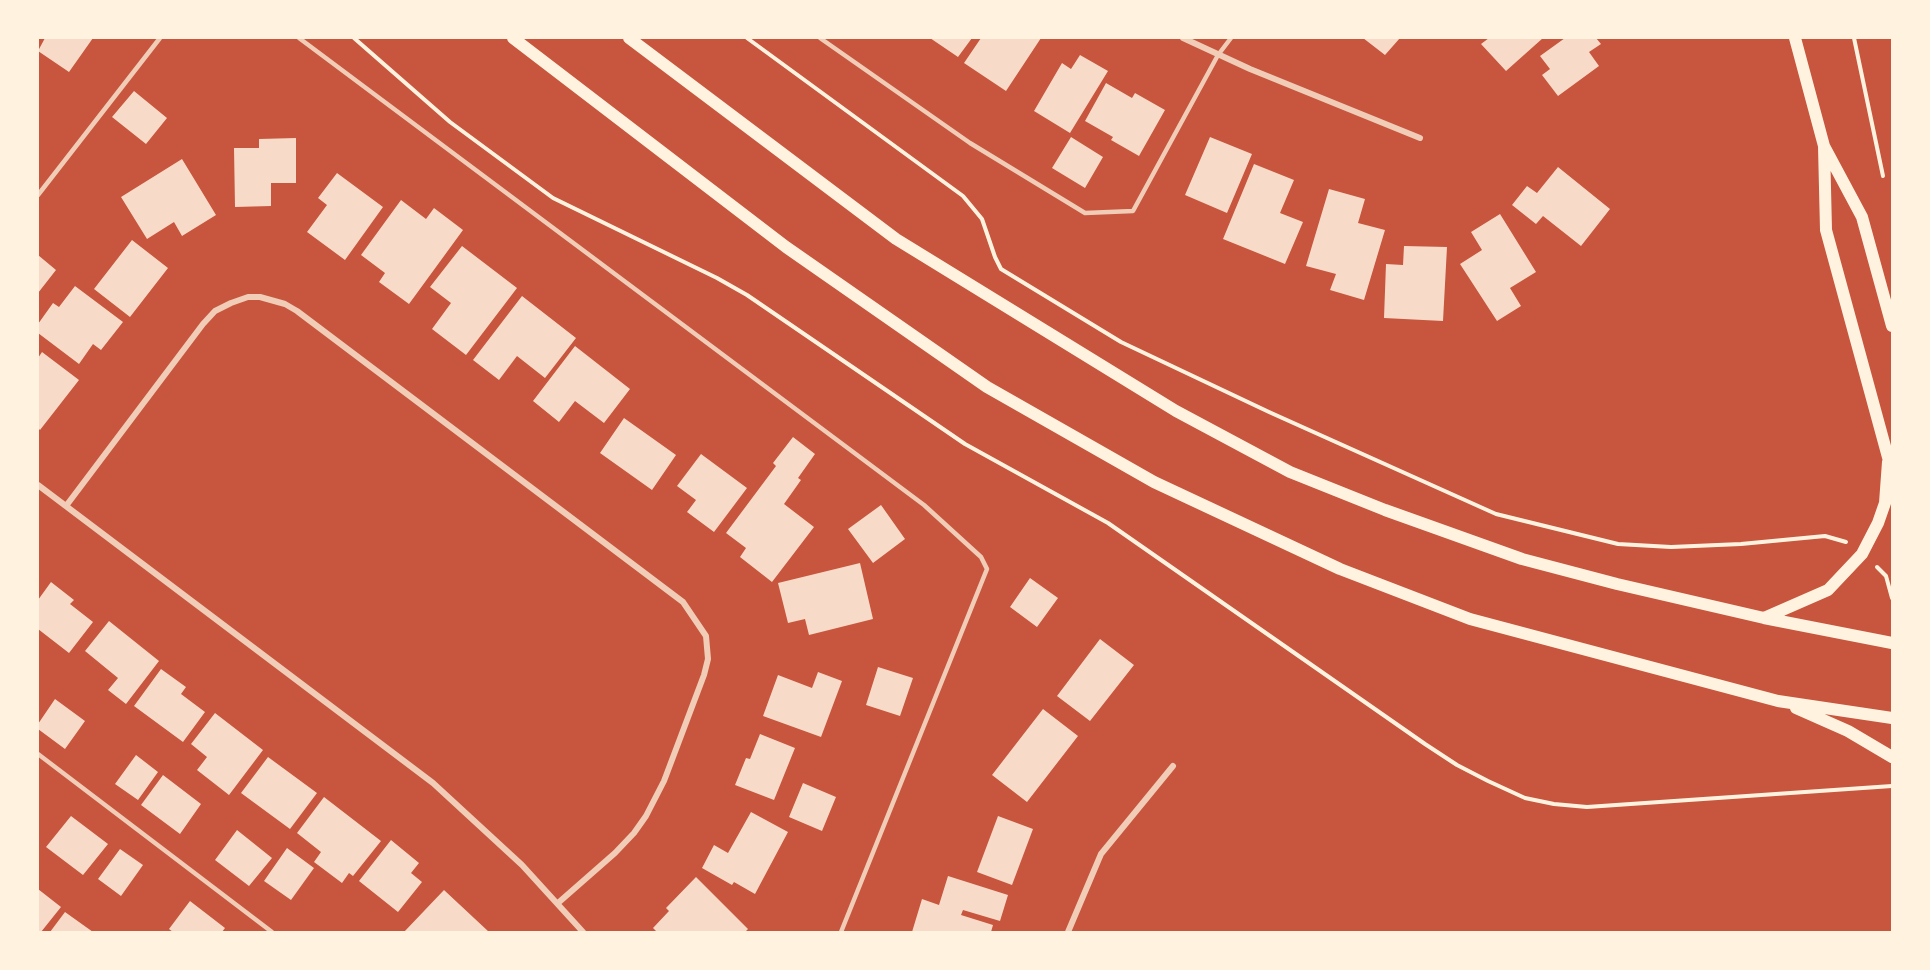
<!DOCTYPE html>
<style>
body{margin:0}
#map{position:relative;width:1930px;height:970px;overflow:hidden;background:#c8553d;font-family:Montserrat,sans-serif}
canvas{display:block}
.frame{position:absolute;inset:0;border:39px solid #fff3e0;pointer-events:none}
</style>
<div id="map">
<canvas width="1930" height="970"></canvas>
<div class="frame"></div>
</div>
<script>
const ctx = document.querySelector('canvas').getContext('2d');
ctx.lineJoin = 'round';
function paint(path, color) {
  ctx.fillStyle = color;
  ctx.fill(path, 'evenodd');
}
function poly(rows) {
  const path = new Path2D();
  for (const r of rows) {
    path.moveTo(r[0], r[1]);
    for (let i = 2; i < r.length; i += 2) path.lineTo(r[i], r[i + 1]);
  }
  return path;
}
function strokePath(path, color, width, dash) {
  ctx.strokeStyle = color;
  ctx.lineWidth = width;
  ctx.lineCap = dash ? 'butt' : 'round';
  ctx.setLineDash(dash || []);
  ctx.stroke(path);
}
paint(poly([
 [45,38,93,38,69,72,38,51],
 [930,38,972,38,958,57],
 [981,38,1041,38,1006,91,964,63],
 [1363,38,1400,38,1385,55],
 [1489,38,1543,38,1506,71,1481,44],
 [1565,38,1596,38,1601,44,1589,52,1599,66,1558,96,1542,75,1550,69,1540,56],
 [1080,55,1108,71,1070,133,1034,111,1062,63,1071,69],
 [1106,83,1132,98,1135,93,1165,110,1139,156,1111,140,1113,137,1085,121],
 [134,91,167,118,146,144,112,117],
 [1071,137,1103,157,1085,188,1052,168],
 [1210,137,1252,154,1227,213,1185,195],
 [296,138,296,183,271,183,271,206,235,207,234,148,259,148,259,139],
 [182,159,216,215,182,236,174,222,147,239,121,197],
 [1254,164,1294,180,1280,213,1303,222,1285,264,1223,239],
 [1558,167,1610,209,1581,246,1543,216,1536,224,1512,205,1527,186,1537,193],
 [337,173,383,207,345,260,307,232,327,205,318,198],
 [1329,189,1365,199,1358,223,1385,230,1364,300,1330,290,1336,274,1306,266],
 [401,200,426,219,434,208,463,230,409,304,379,282,385,273,361,255],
 [1500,214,1536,272,1510,288,1521,306,1497,321,1460,264,1482,250,1471,232],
 [132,240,168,268,130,317,94,289],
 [462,246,517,288,466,355,432,329,451,303,430,287],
 [1404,246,1447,247,1443,321,1384,318,1386,264,1403,265],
 [38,255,56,270,38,293],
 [75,286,123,322,101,350,93,344,79,364,38,333,38,324,53,303,59,307],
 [522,296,576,338,545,378,517,356,499,380,473,360],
 [575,346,630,389,604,423,575,401,559,422,533,401],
 [42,352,79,380,40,430,38,428,38,358],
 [624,418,676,455,652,490,600,453],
 [793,437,815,454,798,478,801,480,784,504,814,527,772,582,740,557,746,548,726,533,776,466,773,463],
 [701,454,747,488,714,532,687,512,696,500,677,486],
 [881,505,905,539,873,563,848,529],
 [860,563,873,619,809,635,805,619,788,623,778,583],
 [1030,578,1058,598,1037,627,1010,607],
 [51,582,74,600,70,604,93,622,69,653,38,629,38,600],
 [109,621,159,661,126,704,108,690,118,678,85,651],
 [1100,639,1134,665,1090,721,1057,696],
 [878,667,913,678,900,716,866,705],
 [161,669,186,687,181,694,205,712,183,742,134,706],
 [818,672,842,681,821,737,763,716,778,675,812,688],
 [55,699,85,721,65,749,38,729,38,724],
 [1043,709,1078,736,1027,802,992,775],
 [215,713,263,750,229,795,197,770,207,757,191,744],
 [760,734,795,748,774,800,735,785,746,758,750,759],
 [136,755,158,772,138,800,115,784],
 [268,757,317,793,290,829,241,793],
 [163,775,201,804,180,834,141,805],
 [803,783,836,797,822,831,789,817],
 [324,797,381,841,353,876,349,873,342,883,314,862,321,852,297,833],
 [751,812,788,832,755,894,734,882,732,885,702,868,714,845,728,853],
 [71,816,108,844,83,875,46,847],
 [998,816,1033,829,1012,885,977,872],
 [237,830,272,858,249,886,215,860],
 [391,840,419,863,411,873,422,882,398,912,359,881],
 [287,848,314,868,291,900,264,881],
 [120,849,143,865,121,896,98,879],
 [948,876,1008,895,1000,921,963,910,961,915,993,925,991,932,912,932,922,899,939,905],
 [696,877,748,929,745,932,657,932,653,928,669,911,666,908],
 [38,889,61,907,41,932,38,932],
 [444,890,489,932,404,932],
 [190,901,225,928,222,932,173,932,169,929],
 [65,912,93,932,50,932]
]), '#f7dbc8');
strokePath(poly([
 [354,38,450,122,553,198,717,278,747,295,965,444,1108,523,1425,744,1457,765,1488,781,1525,798,1554,804,1587,807,1892,786],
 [747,38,963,196,982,219,995,257,1001,269,1121,342,1269,412,1496,514,1618,544,1671,547,1741,544,1825,536,1846,542],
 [1854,38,1883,176],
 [1877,567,1886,576,1892,598]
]), '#fff3e0', 4);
strokePath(poly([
 [299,38,924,505,981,557,987,569,841,932],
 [820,38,970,143,1085,213,1133,211,1218,55,1231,38],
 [38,195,160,38],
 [38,754,272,932]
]), '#f1ccb7', 4.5);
strokePath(poly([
 [1183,38,1250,69,1420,138],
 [38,485,433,783,522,865,583,932],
 [66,506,203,324,215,311,231,303,248,297,260,297,285,304,297,311,683,602,706,636,708,659,704,675,664,781,646,816,634,833,615,853,558,903],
 [1068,932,1101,854,1173,766]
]), '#f1ccb7', 6);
strokePath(poly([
 [513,38,786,247,987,387,1154,482,1340,569,1470,619,1778,701,1892,718],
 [629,38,896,239,1176,411,1290,472,1385,510,1522,559,1617,584,1764,618,1892,643],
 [1795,38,1824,146,1862,217,1892,326],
 [1824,146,1826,230,1892,472],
 [1764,618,1828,590,1862,554,1878,523,1885,503,1888,462],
 [1796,708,1848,731,1892,757]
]), '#fff3e0', 12);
</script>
